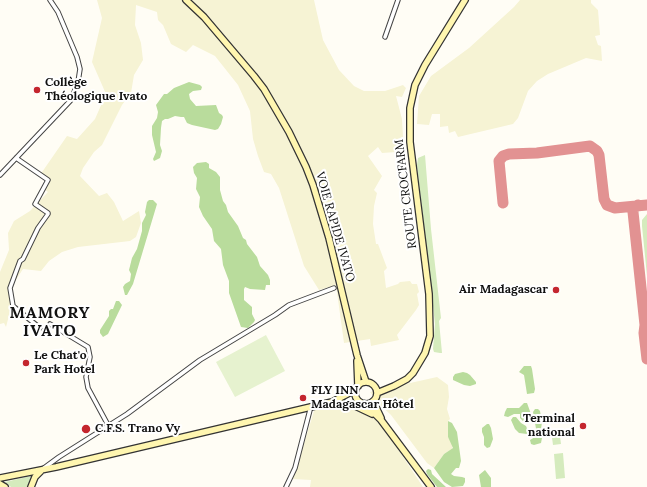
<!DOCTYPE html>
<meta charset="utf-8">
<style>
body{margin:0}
canvas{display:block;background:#fffdf5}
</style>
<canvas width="647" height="487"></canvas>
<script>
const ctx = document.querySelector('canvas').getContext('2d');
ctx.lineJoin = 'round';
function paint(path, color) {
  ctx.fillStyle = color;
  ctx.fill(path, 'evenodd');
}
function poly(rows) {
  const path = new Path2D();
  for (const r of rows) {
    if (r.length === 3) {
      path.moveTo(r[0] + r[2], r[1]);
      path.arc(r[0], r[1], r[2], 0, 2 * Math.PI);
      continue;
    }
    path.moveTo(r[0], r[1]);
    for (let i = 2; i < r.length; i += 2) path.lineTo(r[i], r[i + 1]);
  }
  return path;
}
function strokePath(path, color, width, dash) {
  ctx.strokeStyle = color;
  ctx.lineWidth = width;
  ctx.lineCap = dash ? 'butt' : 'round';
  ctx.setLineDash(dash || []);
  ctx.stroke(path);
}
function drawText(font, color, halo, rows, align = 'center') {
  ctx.font = font + ' Lora,serif';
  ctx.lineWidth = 4;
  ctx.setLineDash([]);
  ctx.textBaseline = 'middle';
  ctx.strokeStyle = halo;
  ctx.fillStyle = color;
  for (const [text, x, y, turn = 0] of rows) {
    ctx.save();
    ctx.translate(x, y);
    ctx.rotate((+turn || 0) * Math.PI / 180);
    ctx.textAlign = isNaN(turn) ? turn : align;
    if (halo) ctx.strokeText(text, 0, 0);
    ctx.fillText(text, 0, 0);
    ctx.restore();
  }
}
paint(poly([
 [97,0,314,0,323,40,339,70,354,86,364,91,385,91,403,85,406,88,402,97,396,96,402,119,403,137,398,139,396,152,382,153,378,147,368,156,382,176,374,190,377,193,374,206,373,224,376,244,378,244,387,268,384,271,386,288,398,284,400,282,410,281,412,284,417,284,419,292,417,294,419,305,416,310,397,335,399,340,371,346,370,339,344,343,336,285,319,290,304,266,279,188,271,174,264,172,258,156,253,139,250,111,238,85,215,56,193,45,186,52,171,44,163,25,158,20,157,12,136,5,135,25,141,43,143,60,134,75,131,93,122,105,102,145,94,152,83,168,80,176,99,196,107,193,114,202,123,221,139,211,141,223,136,237,130,241,78,247,62,252,49,261,41,271,23,269,10,289,13,300,6,327,4,323,0,324,0,272,9,250,8,233,14,221,30,211,48,192,44,189,48,181,40,175,67,136,77,139,95,119,106,94,92,62,102,18],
 [520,0,591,0,591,3,598,10,600,35,595,36,598,45,601,46,602,61,586,58,548,74,537,81,528,91,518,118,513,124,458,137,455,131,449,133,448,126,440,127,440,114,432,114,429,125,417,124,419,96,431,76,469,48,514,7],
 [437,377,448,385,449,397,447,409,450,419,448,421,449,430,448,432,448,437,453,445,452,449,444,454,434,468,427,463,391,415,374,399,374,397,370,392],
 [332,404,348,405,366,412,375,418,382,425,423,487,310,487,311,480,293,479,315,408]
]), '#f6f3d4');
paint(poly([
 [425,155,431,229,441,318,439,321,442,353,440,353,434,352,433,349,435,324,417,165,418,158],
 [647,214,647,276,642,226,642,220],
 [559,429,561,444,553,445,551,430],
 [563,453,565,478,556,479,554,454],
 [31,476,28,487,11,487,5,482]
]), '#d5ebbd');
paint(poly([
 [189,82,200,85,202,87,201,90,193,91,189,94,190,99,196,106,216,105,219,113,222,115,223,117,221,124,218,129,215,130,192,125,187,123,184,117,181,117,175,116,168,119,165,119,162,121,161,128,160,145,162,151,160,158,154,161,153,159,156,152,152,135,152,126,157,118,158,112,156,105,164,94,167,94,174,88],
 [206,162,209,164,209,168,216,172,220,177,220,190,223,201,226,205,228,212,238,226,243,238,246,240,247,244,257,257,260,266,268,275,270,280,270,285,266,285,265,290,250,289,245,287,244,289,244,300,252,307,252,314,255,320,254,322,248,328,241,327,229,293,229,281,223,265,221,249,214,241,212,229,203,216,199,207,200,197,196,189,197,178,194,173,193,167,197,163],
 [149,200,153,200,157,204,133,284,127,295,125,295,123,287,125,284,130,281,131,274,129,270,132,258,137,249,142,231,142,223,146,215,145,212,147,202],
 [116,301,119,301,122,305,108,334,103,337,100,333,100,330,109,316,109,311,111,309,113,309],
 [524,366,531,366,532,369,535,389,534,393,527,394,524,375,519,372],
 [463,372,467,373,470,375,476,382,476,384,470,386,464,385,453,380,453,377,455,374],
 [524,403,527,403,531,414,527,420,523,421,520,418,520,414,514,414,508,417,504,416,505,412,507,408,519,408],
 [535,409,538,409,540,411,542,422,541,429,542,438,541,443,534,445,531,444,530,440,535,437,537,434,533,412],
 [513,417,516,417,521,423,526,426,528,431,527,434,519,433,515,429,511,420],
 [448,421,452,423,457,432,461,461,459,468,456,468,451,474,454,476,462,477,465,478,465,482,463,486,452,487,444,482,434,468,444,454,453,448,448,437],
 [487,424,489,424,491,428,493,439,490,447,487,448,484,445,484,437,482,432,482,428],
 [428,469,431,470,432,474,446,487,437,487,427,474,426,471],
 [485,470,491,478,491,487,481,487,479,475]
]), '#b9dc9c');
paint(poly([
 [266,335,285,371,235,397,216,362]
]), '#e6f2cf');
strokePath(poly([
 [503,203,499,161,503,156,509,154,537,153,590,146,597,151,599,155,604,199,607,205,615,208,647,205],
 [638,205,634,208,633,212,645,325,644,333,647,359]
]), '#e29292', 11);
const street = poly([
 [385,37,398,0],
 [16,158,48,180,35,204,48,213,48,214,38,228,23,259,20,261,10,288,13,306,40,328],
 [0,175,71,100,78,82,80,69,77,57,58,12,50,0],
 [50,324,88,347,90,357,86,377,88,388,108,425],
 [44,468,59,457,127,414,200,360,275,315,289,305,334,288],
 [286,487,295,468,311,406]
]);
const secondary = poly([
 [186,0,204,17,254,76,264,89,289,132,306,167,313,185,329,238,357,355,366,382],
 [357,361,358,386],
 [366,393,11],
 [377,393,394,386,407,379,413,373,425,353,430,336,429,294,410,142,410,108,415,85,425,65,465,0],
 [373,401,381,418],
 [333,402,353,405,372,414],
 [365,404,381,420,431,487],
 [0,478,56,467,332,402,355,390],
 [0,484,5,487],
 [31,487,35,477,41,471]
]);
strokePath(street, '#444', 5.5);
strokePath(secondary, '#333', 8);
strokePath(street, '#fff', 3.5);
strokePath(secondary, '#fff6b0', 5.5);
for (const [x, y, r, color] of [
 [37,90,4,"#c4262e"],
 [556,290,4,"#c4262e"],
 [26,363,4,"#c4262e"],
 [303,398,4,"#c4262e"],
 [583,426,4,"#c4262e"],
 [86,429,5,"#c4262e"]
]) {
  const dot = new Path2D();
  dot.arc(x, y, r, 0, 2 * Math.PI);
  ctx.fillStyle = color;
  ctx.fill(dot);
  strokePath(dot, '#fff', 1.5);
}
drawText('bold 12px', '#111', '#fff', [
 ["Collège",45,83],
 ["Théologique Ivato",45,97],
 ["Air Madagascar",548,290,"right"],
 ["Le Chat'o",34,356],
 ["Park Hotel",34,370],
 ["FLY INN",311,391],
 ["Madagascar Hôtel",311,405],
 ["Terminal",575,419,"right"],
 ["national",575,433,"right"],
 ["C.F.S. Trano Vy",95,429]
], 'left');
drawText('12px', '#111', '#fff', [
 ["ROUTE CROCFARM",406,194,-97],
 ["VOIE RAPIDE IVATO",335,227,74]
]);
ctx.letterSpacing = '1px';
drawText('bold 16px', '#111', '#fff', [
 ["MAMORY",50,313],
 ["IVATO",50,331]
]);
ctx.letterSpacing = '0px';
</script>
